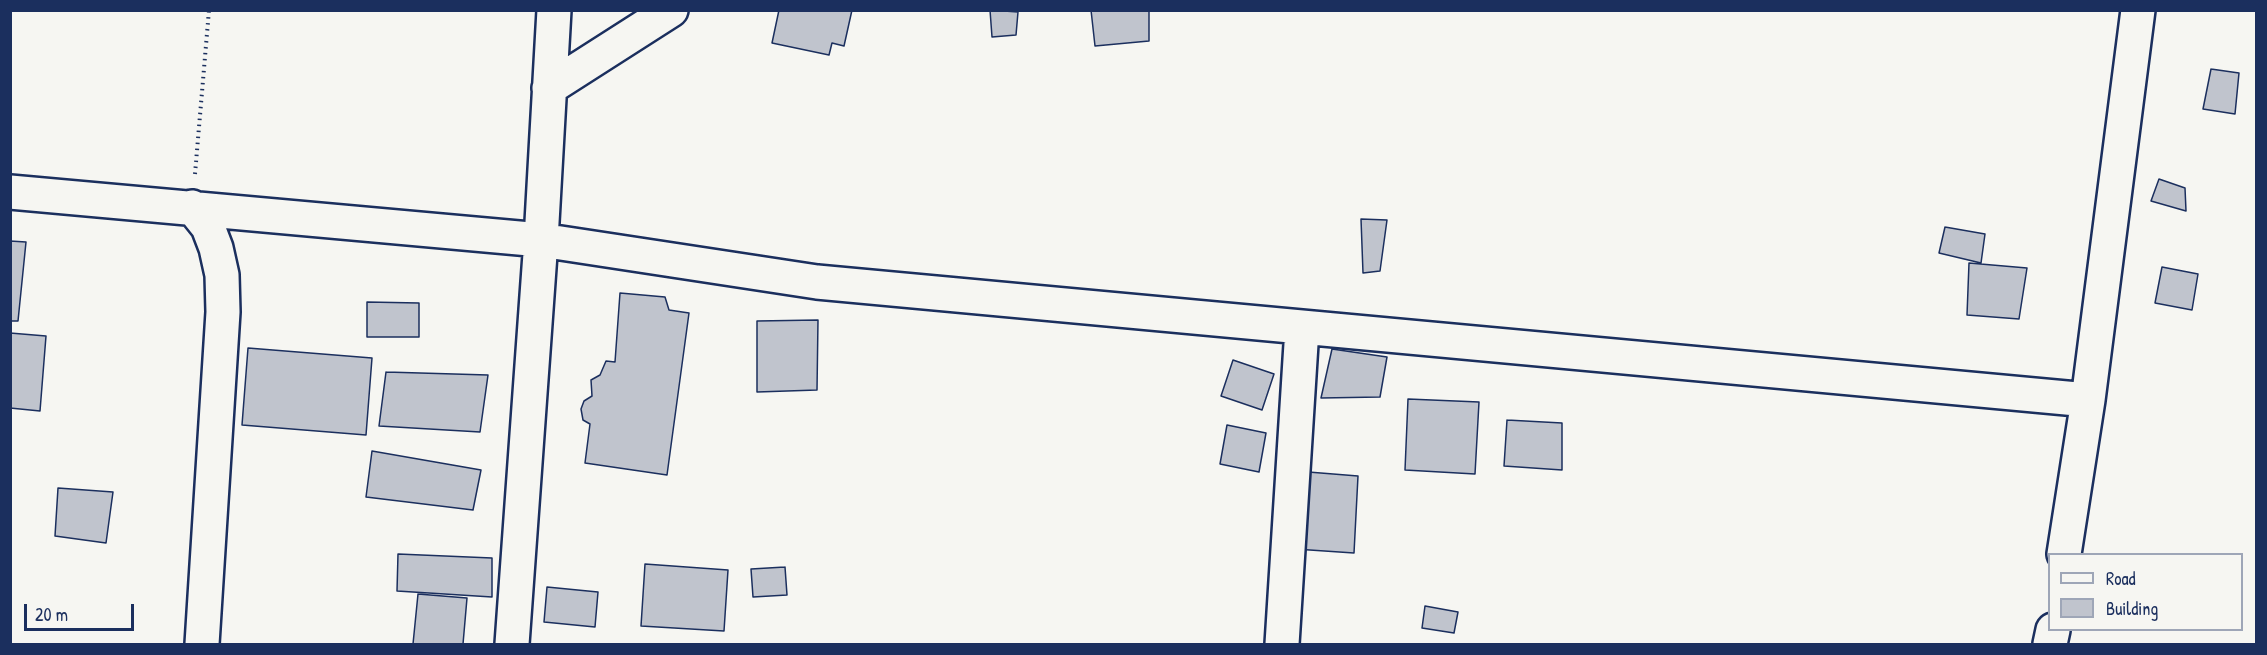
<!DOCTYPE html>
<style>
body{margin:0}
#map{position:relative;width:2267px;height:655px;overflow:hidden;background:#f6f6f2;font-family:"Patrick Hand",sans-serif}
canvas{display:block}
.frame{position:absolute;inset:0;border:12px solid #1b2f5e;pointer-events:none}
.legend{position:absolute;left:2048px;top:553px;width:195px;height:78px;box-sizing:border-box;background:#f6f6f2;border:2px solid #9ea6b7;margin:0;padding:8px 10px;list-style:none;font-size:18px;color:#1b2f5e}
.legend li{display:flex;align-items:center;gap:12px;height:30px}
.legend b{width:30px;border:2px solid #9ea6b7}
.scale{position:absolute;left:24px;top:604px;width:110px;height:27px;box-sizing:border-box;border:3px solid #1b2f5e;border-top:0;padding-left:8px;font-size:18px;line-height:21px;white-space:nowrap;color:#1b2f5e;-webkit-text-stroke:4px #f6f6f2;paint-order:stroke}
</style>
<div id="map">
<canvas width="2267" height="655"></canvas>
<div class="frame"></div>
<ul class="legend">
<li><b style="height:8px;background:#f6f6f2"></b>Road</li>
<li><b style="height:16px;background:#c0c4cd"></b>Building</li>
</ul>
<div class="scale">20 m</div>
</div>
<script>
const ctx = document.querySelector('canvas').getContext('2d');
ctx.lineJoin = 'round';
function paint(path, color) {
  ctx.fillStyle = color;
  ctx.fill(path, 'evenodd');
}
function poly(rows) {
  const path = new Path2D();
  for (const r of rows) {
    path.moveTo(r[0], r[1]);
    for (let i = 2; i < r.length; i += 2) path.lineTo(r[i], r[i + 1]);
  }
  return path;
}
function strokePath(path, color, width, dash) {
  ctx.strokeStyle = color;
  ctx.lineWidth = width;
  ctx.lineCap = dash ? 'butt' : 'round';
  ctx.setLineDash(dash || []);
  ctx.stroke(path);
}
const building = poly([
 [779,10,852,10,844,46,832,43,829,55,772,43,779,10],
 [990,10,1018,12,1016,35,992,37,990,10],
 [1091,10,1149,10,1149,41,1095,46,1091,10],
 [2211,69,2239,73,2235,114,2203,109,2211,69],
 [2159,179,2185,188,2186,211,2151,201,2159,179],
 [1361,219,1387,220,1380,271,1363,273,1361,219],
 [1945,227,1985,234,1981,263,1939,253,1945,227],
 [10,241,26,242,18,321,10,321,10,241],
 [1969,263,2027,268,2019,319,1967,315,1969,263],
 [2162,267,2198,274,2192,310,2155,303,2162,267],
 [620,293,665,297,669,310,689,313,667,475,585,463,590,424,583,420,581,409,584,401,592,396,591,380,600,375,606,361,615,362,620,293],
 [367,302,419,303,419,337,367,337,367,302],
 [818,320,817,390,757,392,757,321,818,320],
 [10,333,46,336,40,411,10,408,10,333],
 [248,348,372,358,366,435,242,425,248,348],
 [1332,349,1387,357,1380,397,1321,398,1332,349],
 [1233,360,1274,374,1262,410,1221,396,1233,360],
 [386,372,488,375,480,432,379,426,386,372],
 [1408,399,1479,402,1475,474,1405,470,1408,399],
 [1507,420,1562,423,1562,470,1504,466,1507,420],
 [1227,425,1266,433,1259,472,1220,464,1227,425],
 [372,451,481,470,473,510,366,497,372,451],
 [1296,471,1358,476,1354,553,1295,549,1296,471],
 [58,488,113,492,106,543,55,536,58,488],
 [398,554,492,558,492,597,397,591,398,554],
 [645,564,728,570,724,631,641,626,645,564],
 [785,567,787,595,753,597,751,569,785,567],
 [547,587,598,592,595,627,544,622,547,587],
 [418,594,467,598,463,644,413,644,418,594],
 [1425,606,1458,612,1454,633,1422,628,1425,606]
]);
paint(building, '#c0c4cd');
strokePath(building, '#1b2f5e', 1.5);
const street = poly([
 [549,88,671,10],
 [10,192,541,240,817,282,2088,400,2138,10],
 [192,207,208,227,216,248,222,275,223,312,202,644],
 [2064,554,2088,400],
 [512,644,541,240,554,10],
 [1282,644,1302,328],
 [2050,644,2053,630]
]);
strokePath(street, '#1b2f5e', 38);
strokePath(poly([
 [195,174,209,10]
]), '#1b2f5e', 4, [1.5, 4.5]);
strokePath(street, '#f6f6f2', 33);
</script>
